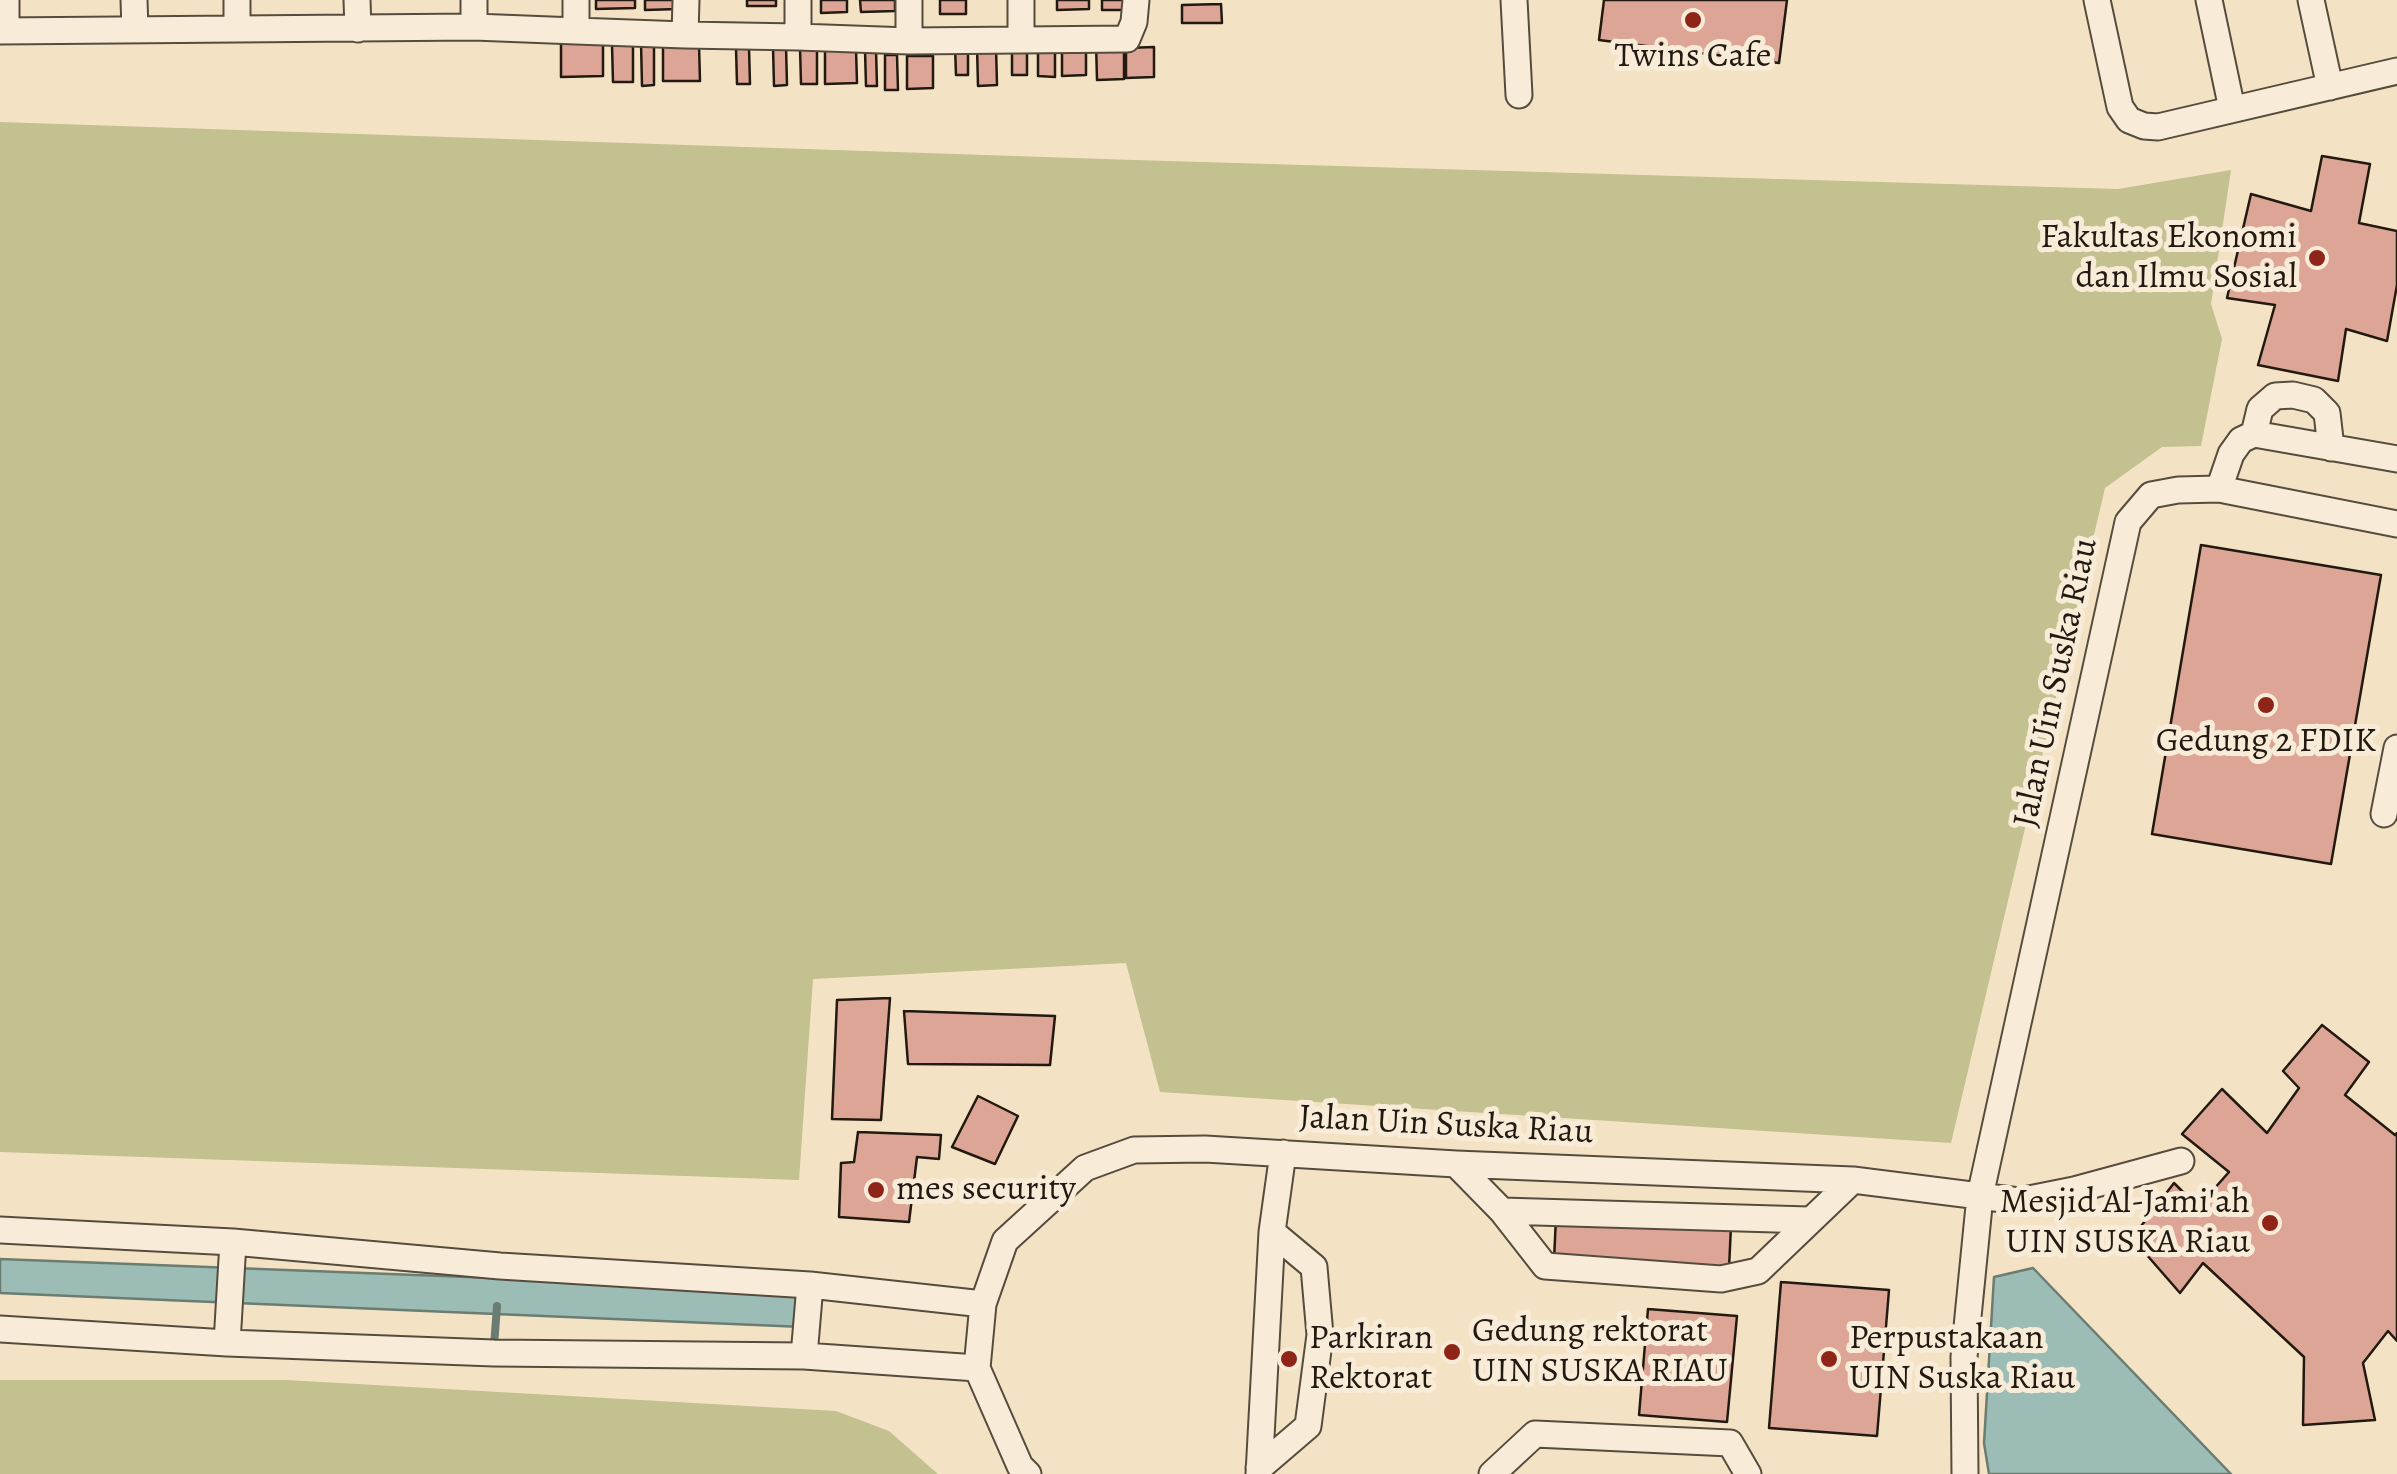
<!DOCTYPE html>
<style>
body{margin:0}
canvas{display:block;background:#f4e2c4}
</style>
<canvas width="2397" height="1474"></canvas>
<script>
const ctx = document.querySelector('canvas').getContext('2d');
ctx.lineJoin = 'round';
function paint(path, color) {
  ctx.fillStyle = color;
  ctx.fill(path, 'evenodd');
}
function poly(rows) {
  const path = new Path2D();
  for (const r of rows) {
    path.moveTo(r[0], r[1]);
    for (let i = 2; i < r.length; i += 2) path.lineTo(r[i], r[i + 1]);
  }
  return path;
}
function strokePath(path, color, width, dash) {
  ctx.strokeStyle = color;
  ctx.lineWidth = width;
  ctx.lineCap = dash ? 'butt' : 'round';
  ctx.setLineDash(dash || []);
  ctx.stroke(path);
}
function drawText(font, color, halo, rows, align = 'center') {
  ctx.font = font + ' Alegreya,serif';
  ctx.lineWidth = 10;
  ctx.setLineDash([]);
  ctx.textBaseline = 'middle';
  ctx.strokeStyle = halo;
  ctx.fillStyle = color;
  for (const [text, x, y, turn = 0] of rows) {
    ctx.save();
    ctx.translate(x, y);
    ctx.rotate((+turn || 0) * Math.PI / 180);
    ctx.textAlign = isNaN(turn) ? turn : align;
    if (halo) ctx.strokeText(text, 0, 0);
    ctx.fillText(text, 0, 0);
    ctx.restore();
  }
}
paint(poly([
 [0,122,1134,160,2118,189,2231,170,2211,304,2222,339,2201,446,2162,447,2105,488,1951,1143,1160,1092,1126,963,813,979,799,1180,0,1152],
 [0,1380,286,1380,836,1411,889,1431,938,1474,0,1474]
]), '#c2c18f');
const water = poly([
 [0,1259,806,1290,803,1327,0,1293,0,1259],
 [2033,1268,2231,1474,1989,1474,1984,1443,1994,1277,2033,1268]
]);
paint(water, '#9cbdb5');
strokePath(water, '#6b7c73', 2.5);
strokePath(poly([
 [494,1346,497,1306]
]), '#6b7c73', 8);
const building = poly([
 [596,0,635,0,635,8,596,9,596,0],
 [645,0,677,0,678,9,645,10,645,0],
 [747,0,776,0,776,6,747,6,747,0],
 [821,0,847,0,847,12,821,13,821,0],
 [860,0,895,0,895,11,861,12,860,0],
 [940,0,966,0,966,14,940,14,940,0],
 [1057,0,1089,0,1089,9,1057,10,1057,0],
 [1102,0,1132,0,1132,10,1102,10,1102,0],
 [1604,0,1787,0,1779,63,1599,40,1604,0],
 [1221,4,1222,23,1182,23,1182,5,1221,4],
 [654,41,654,85,642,86,641,42,654,41],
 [603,42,603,76,561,77,561,43,603,42],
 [1096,43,1124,43,1124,79,1097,80,1096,43],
 [633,44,633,82,613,82,612,45,633,44],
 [663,45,699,45,700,81,663,81,663,45],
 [786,46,787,85,774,86,773,47,786,46],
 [955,46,968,46,968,75,956,75,955,46],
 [800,47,817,47,817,84,801,84,800,47],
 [977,47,996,47,997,85,978,86,977,47],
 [1012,47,1027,47,1027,75,1012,75,1012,47],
 [1038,47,1055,47,1055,77,1038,76,1038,47],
 [1154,47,1154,77,1126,78,1126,48,1154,47],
 [736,48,749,48,750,84,737,84,736,48],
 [825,49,856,49,857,83,825,84,825,49],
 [865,50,876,50,877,86,866,86,865,50],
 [1062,51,1086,51,1086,75,1062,76,1062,51],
 [885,55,897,55,898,90,885,90,885,55],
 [907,56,933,56,933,88,907,89,907,56],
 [2322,156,2370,164,2359,223,2397,231,2397,285,2387,341,2346,329,2338,381,2258,365,2275,305,2227,298,2251,194,2311,211,2322,156],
 [2201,545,2381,575,2331,864,2152,834,2201,545],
 [890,998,881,1120,832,1119,837,1000,890,998],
 [904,1011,1055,1016,1050,1065,908,1064,904,1011],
 [2322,1025,2369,1062,2345,1095,2395,1135,2397,1133,2397,1341,2388,1331,2363,1363,2375,1420,2303,1425,2304,1357,2203,1263,2180,1293,2132,1238,2174,1183,2198,1207,2229,1172,2182,1134,2222,1089,2267,1133,2299,1088,2283,1071,2322,1025],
 [978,1096,1018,1116,995,1164,952,1147,978,1096],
 [858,1132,941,1135,939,1159,917,1157,909,1222,839,1217,841,1163,854,1162,858,1132],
 [1556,1217,1731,1226,1729,1268,1554,1260,1556,1217],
 [1781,1282,1889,1290,1877,1436,1769,1428,1781,1282],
 [1648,1309,1737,1316,1727,1422,1639,1415,1648,1309]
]);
paint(building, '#dda595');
strokePath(building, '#221a10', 2.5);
const minor = poly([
 [6,0,6,31],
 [134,0,135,30],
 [357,0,358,29],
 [686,0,685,35,798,37,798,0],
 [1514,0,1519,95],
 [2097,0,2120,107,2129,120,2144,126,2158,127,2397,71],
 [2209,0,2232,109],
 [2311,0,2330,87],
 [474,27,576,31,576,0],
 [237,29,474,27,474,0],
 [0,31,237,29,237,0],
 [576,31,685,35],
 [798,37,909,41,909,0],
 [1021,40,1127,39,1134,22,1136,0],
 [909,41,1021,40,1021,0],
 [2254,434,2260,409,2275,396,2293,395,2314,400,2327,413,2331,448],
 [2219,489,2231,454,2241,440,2254,434,2397,459],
 [2384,814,2397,748],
 [1456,1164,1502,1211,1545,1266,1721,1279,1758,1271,1853,1180],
 [1502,1211,1809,1220],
 [0,1230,233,1242,500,1266,810,1285,983,1304,1005,1241,1085,1168,1134,1150,1205,1149,1456,1164,1853,1180,2019,1201,2074,1190,2181,1161],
 [0,1329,227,1343,494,1353,804,1356,977,1368,1020,1466,1028,1474],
 [227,1343,233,1242],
 [804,1356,810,1285],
 [977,1368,983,1304],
 [1259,1468,1308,1426,1320,1335,1314,1267,1272,1232],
 [1259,1474,1272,1232,1283,1153],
 [1492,1474,1535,1434,1730,1443,1748,1474],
 [1965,1474,1964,1357,1980,1196,2128,522,2151,495,2178,490,2219,489,2397,524]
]);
strokePath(minor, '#564c3d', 29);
strokePath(minor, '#f8ecd9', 25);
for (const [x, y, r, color] of [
 [1693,20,10,"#8f2418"],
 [2317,258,10,"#8f2418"],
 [2266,705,10,"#8f2418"],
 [876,1190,10,"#8f2418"],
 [2270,1223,10,"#8f2418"],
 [1452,1352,10,"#8f2418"],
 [1289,1359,10,"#8f2418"],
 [1829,1359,10,"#8f2418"]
]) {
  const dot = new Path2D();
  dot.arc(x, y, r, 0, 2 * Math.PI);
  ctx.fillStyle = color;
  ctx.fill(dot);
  strokePath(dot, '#f8ecd9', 4);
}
drawText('35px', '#221a10', '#f8ecd9', [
 ["Twins Cafe",1693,57,"center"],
 ["Fakultas Ekonomi",2297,238,"right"],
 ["dan Ilmu Sosial",2297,278,"right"],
 ["Gedung 2 FDIK",2266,742,"center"],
 ["mes security",896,1190],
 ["Mesjid Al-Jami'ah",2250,1203,"right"],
 ["UIN SUSKA Riau",2250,1243,"right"],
 ["Gedung rektorat",1472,1332],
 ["UIN SUSKA RIAU",1472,1372],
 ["Parkiran",1309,1339],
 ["Rektorat",1309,1379],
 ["Perpustakaan",1849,1339],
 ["UIN Suska Riau",1849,1379]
], 'left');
drawText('35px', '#221a10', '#f8ecd9', [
 ["Jalan Uin Suska Riau",2057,683,-78],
 ["Jalan Uin Suska Riau",1446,1126,3]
]);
</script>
